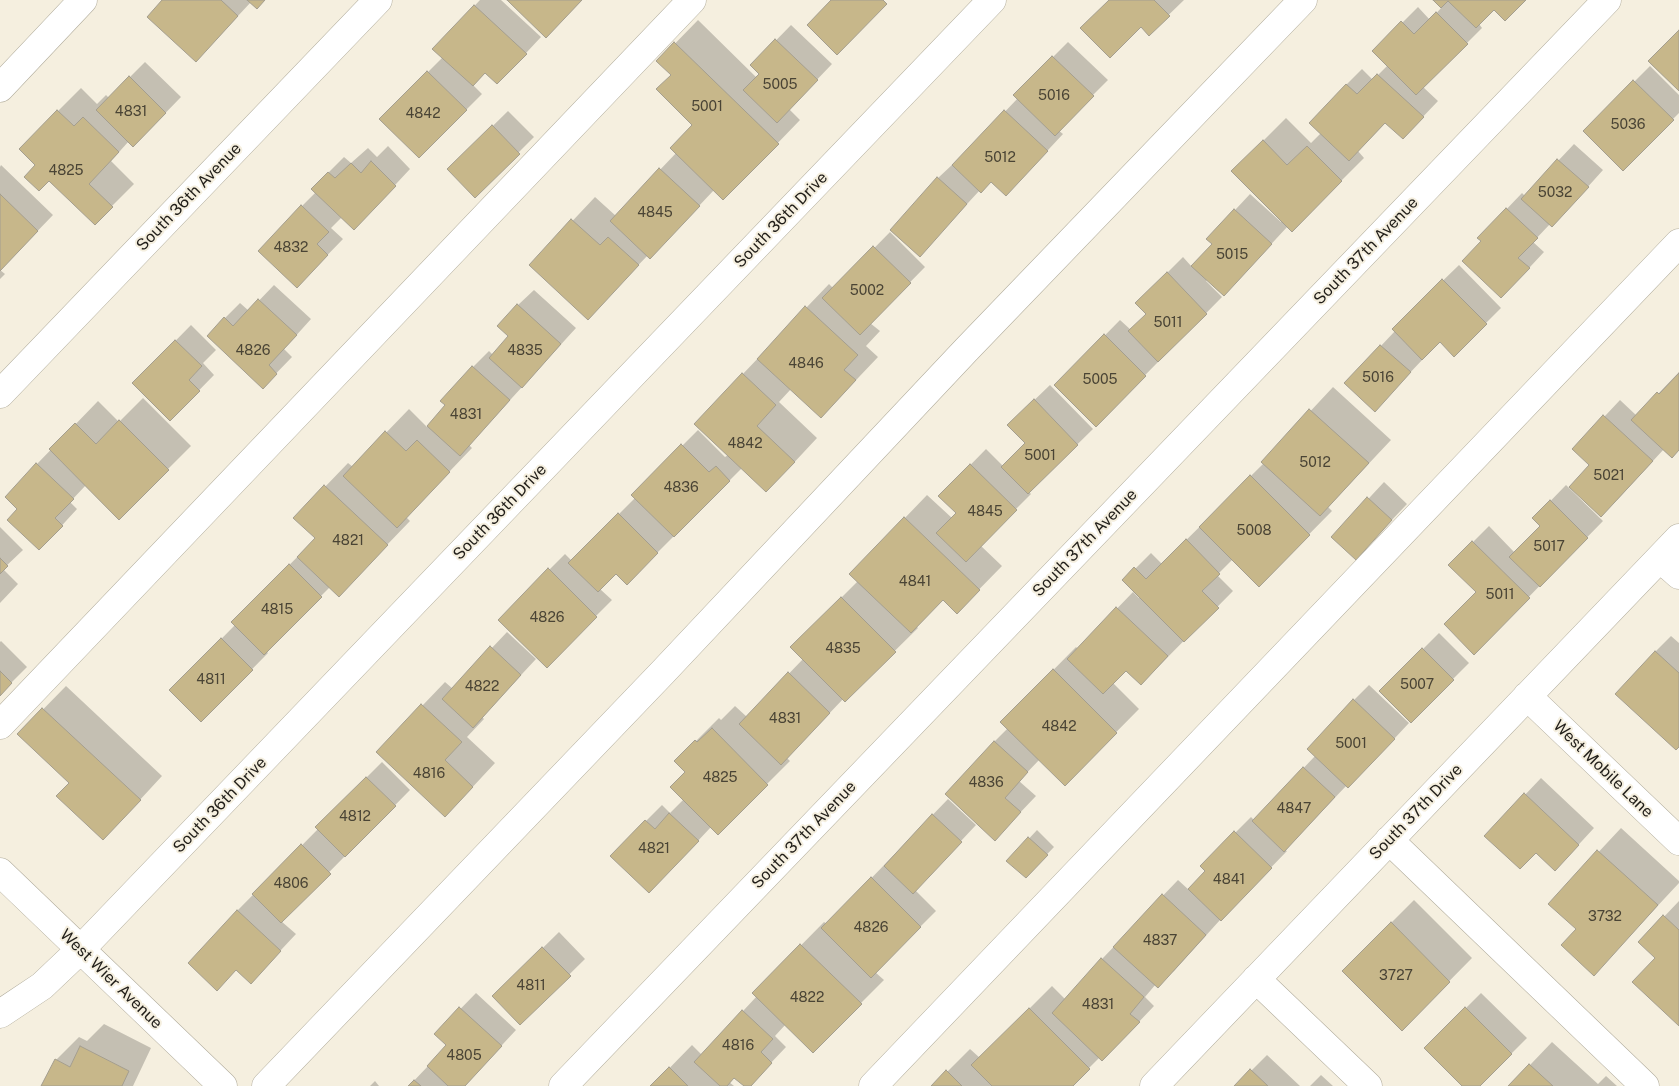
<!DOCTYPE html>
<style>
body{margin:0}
canvas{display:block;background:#f5efdf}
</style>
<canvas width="1679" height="1086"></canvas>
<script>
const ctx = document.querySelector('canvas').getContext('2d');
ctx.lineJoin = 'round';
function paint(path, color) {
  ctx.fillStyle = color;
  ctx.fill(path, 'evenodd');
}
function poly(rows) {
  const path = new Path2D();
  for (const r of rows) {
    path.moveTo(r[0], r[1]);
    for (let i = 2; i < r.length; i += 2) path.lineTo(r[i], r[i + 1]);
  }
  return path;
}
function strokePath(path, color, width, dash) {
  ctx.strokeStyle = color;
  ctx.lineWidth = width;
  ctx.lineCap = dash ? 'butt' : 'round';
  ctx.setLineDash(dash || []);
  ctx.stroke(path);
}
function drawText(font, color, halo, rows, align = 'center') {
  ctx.font = font + ' "Public Sans",sans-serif';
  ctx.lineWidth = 4;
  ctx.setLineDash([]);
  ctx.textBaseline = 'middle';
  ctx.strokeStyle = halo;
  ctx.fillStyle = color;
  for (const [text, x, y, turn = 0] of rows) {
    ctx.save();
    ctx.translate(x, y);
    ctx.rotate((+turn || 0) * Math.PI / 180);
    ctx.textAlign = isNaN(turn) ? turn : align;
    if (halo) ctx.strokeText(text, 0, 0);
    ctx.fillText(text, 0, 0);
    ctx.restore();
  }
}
paint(poly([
 [164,0,264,0,251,2,211,45],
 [480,0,501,0,541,37,513,67,486,72,473,85,482,94,419,157,381,119,443,57,434,49],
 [1110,0,1184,0,1149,34],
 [1435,0,1524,0,1494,9,1479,24,1482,28,1423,87,1438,101,1418,122,1386,122,1358,151,1364,158,1292,230,1288,226,1239,279,1207,280,1206,281,1222,297,1096,425,1056,385,1120,320,1131,330,1148,314,1137,303,1183,257,1192,267,1214,244,1208,239,1250,194,1281,222,1282,221,1233,171,1286,118,1311,143,1321,133,1346,85,1362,69,1373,80,1388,65,1374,51,1418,7,1430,20,1442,7],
 [698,20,757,78,761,74,752,65,791,25,832,64,789,109,800,120,746,176,714,190,665,242,648,255,588,318,531,265,595,197,616,216,677,152,694,125,672,74,658,61],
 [1068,42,1108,80,1058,130,1063,134,1021,179,991,181,980,190,920,255,938,178,954,163,955,164,1018,98,1015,95],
 [145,62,181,97,149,130,129,141,111,161,134,184,95,223,37,165,58,111,81,88,97,104,106,95,109,98],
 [1650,66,1679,95,1679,113,1623,169,1585,131],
 [508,111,534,137,475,196,449,169],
 [1574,144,1603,170,1567,210,1550,224,1533,242,1544,252,1517,281,1479,238,1522,193,1525,196],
 [388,146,410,169,369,213,342,217,331,228,343,239,313,270,302,206,316,192,328,173,344,157,351,163,368,148,377,157],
 [1,165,53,215,0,270,5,274,0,279,0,167],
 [890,232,925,267,870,323,880,331,866,346,878,357,821,417,791,389,779,402,817,438,789,468,742,468,627,583,616,573,600,589,612,600,546,666,499,620,565,554,572,561,635,498,633,495,698,430,725,457,728,455,695,424,829,284,834,289],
 [1459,265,1501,308,1454,355,1440,341,1390,394,1346,383,1395,331,1393,329],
 [274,285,311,319,284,349,292,357,263,387,225,318,240,303,249,311],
 [534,290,576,328,469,445,472,448,406,517,410,521,361,572,330,587,266,651,268,653,201,721,171,690,235,625,233,622,316,538,295,518,348,463,353,467,409,409,427,427,447,405,442,401,473,367,489,351,493,355,510,336,518,305],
 [191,325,216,350,203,363,214,375,170,420,134,383],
 [1679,372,1679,449,1664,449,1617,500,1591,465,1574,449,1620,400,1637,416],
 [1050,385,1093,429,1029,492,1031,494,980,545,1002,566,957,612,943,599,916,626,918,628,845,700,844,698,787,758,790,761,718,833,711,827,665,876,611,856,662,805,670,813,684,799,687,772,676,761,719,718,721,720,735,706,747,717,804,658,792,647,858,581,851,574,927,495,952,518,958,513,940,496,986,449,1003,466,1027,443,1025,409],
 [1333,387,1391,440,1328,507,1332,511,1259,585,1233,559,1217,575,1233,591,1157,668,1126,670,1113,683,1139,709,1065,784,1040,759,1019,781,1036,796,995,839,994,742,1008,728,1002,722,1076,647,1078,649,1133,592,1139,598,1140,596,1124,580,1151,553,1162,564,1264,463,1263,462],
 [143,398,191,446,119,518,86,485,70,502,77,509,55,533,19,509,37,464,98,401,119,422],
 [1384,482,1407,504,1371,542,1333,537],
 [1566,485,1603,521,1474,653,1477,592,1450,565,1489,526,1515,553,1542,526,1534,518],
 [0,527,23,550,3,569,18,584,0,603],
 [507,632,536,659,482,717,484,719,467,737,495,763,468,792,378,752,445,682,453,689],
 [1439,633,1469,663,1411,721,1381,691],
 [1671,636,1679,643,1679,745,1655,652],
 [1,641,27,667,0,694,0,642],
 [1369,685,1409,723,1364,771,1347,785,1285,850,1287,851,1220,920,1174,971,1156,984,1145,997,1154,1006,1118,1044,1100,1057,1071,1086,933,1086,970,1049,980,1058,1052,986,1066,1000,1102,959,1178,880,1189,890,1207,871,1202,866,1251,817,1254,820,1316,755,1354,700],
 [66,686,162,776,126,815,71,783,19,734],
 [382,762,410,790,281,921,296,934,266,966,237,911,319,828,317,827],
 [1541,778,1594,828,1570,854,1536,852,1486,836],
 [948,799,976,825,915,890,936,911,875,972,884,980,813,1051,786,1024,775,1036,786,1047,749,1086,745,1086,735,1076,729,1082,734,1086,652,1086,692,1045,702,1055,757,996,754,993,824,922,827,924],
 [1621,828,1679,881,1679,883,1594,974,1578,929,1550,904],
 [1037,830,1054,847,1033,869,1008,861],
 [1414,900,1472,958,1402,1029,1343,971],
 [1679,901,1679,1024,1657,958,1640,942],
 [559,932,585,959,520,1023,494,996],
 [476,993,516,1030,464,1086,409,1086,448,1045,436,1034],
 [1481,993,1527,1038,1479,1086,1464,1086,1426,1048],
 [104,1024,151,1048,133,1086,42,1086,56,1060,79,1037,87,1041],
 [1552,1042,1598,1084,1606,1076,1617,1086,1510,1086],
 [1267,1055,1300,1086,1236,1086],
 [1321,1075,1333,1086,1310,1086],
 [375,1081,379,1086,370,1086]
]), '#0003');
const building = poly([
 [162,0,221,0,238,16,196,62,147,17,162,0],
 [247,0,265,0,257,9,247,0],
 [507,0,582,0,546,38,507,0],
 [831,0,883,0,887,4,837,55,807,25,831,0],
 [1109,0,1154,0,1170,16,1149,36,1141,27,1110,58,1080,28,1109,0],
 [1433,0,1526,0,1505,21,1494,10,1476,28,1448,1,1441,8,1433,0],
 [474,5,527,54,497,84,485,73,473,86,432,49,474,5],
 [1436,12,1468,44,1416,95,1372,51,1401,21,1414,34,1436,12],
 [1679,30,1679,91,1648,61,1679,30],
 [775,39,818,80,777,123,743,90,759,74,750,65,775,39],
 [674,42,779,144,723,200,670,148,692,125,656,89,671,75,656,61,674,42],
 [1052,56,1094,96,1055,136,1013,95,1052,56],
 [427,71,467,110,419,158,379,119,427,71],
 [1377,74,1424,117,1403,139,1385,123,1349,161,1309,123,1346,84,1357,94,1377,74],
 [129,76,166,113,133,147,96,110,129,76],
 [1633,80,1674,120,1623,171,1583,131,1633,80],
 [57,110,74,126,83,117,119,152,89,184,113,207,95,225,49,181,39,191,24,177,35,165,19,149,57,110],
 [1004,110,1048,151,1006,196,991,182,981,193,952,165,1004,110],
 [492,125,520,154,475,198,447,169,492,125],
 [1263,140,1287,165,1307,146,1342,181,1292,232,1231,171,1263,140],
 [1557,159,1589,187,1552,227,1521,199,1557,159],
 [371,161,396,186,354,230,311,189,328,172,335,178,351,163,361,173,371,161],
 [659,168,700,206,650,259,610,221,659,168],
 [937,177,967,204,920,257,890,230,937,177],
 [0,194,38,231,0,271,0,194],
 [301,205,329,232,317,244,328,255,297,288,258,251,301,205],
 [1506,208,1538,238,1518,258,1530,268,1501,298,1462,261,1481,241,1477,238,1506,208],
 [1234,209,1272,244,1224,296,1191,266,1212,244,1206,239,1234,209],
 [571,219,600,245,608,237,639,265,588,320,529,265,571,219],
 [873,246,911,283,860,335,822,298,873,246],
 [1167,272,1207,314,1158,362,1128,331,1146,314,1135,303,1167,272],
 [1442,279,1487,324,1454,357,1440,342,1422,360,1392,329,1442,279],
 [258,299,297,335,269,365,277,374,263,389,207,336,224,317,233,326,258,299],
 [517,304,561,344,522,388,489,358,508,336,497,326,517,304],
 [805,306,858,355,844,370,856,380,821,418,757,359,805,306],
 [1104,334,1146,376,1096,427,1054,385,1104,334],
 [175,340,202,366,189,380,200,391,170,421,132,383,175,340],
 [1380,345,1411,372,1375,412,1344,383,1380,345],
 [472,366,510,400,460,456,427,426,445,405,440,401,472,366],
 [742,373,776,405,757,426,795,462,766,492,694,424,742,373],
 [1679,373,1679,450,1672,458,1631,420,1657,392,1659,394,1679,373],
 [1034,399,1078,445,1028,494,1001,467,1025,443,1007,425,1034,399],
 [1309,409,1369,463,1320,516,1261,462,1309,409],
 [1603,415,1653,461,1601,517,1569,487,1589,465,1572,449,1603,415],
 [119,420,169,470,119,520,49,449,75,423,96,444,119,420],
 [385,431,406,451,417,440,450,472,397,528,343,476,385,431],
 [681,444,709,472,716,466,730,481,674,537,631,495,681,444],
 [36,463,74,499,55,518,63,526,39,550,7,520,17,509,5,497,36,463],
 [970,464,1017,510,966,562,936,533,956,513,938,496,970,464],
 [1250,475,1310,535,1259,587,1199,527,1250,475],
 [324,485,388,545,339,597,297,557,315,538,293,518,324,485],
 [1367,497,1392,520,1356,560,1331,537,1367,497],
 [1550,500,1588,538,1540,587,1509,557,1540,526,1532,518,1550,500],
 [618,513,658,553,627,585,616,574,598,592,568,563,618,513],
 [904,517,980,590,957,614,943,600,911,633,849,574,904,517],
 [1186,539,1220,574,1202,591,1219,608,1184,642,1122,580,1134,567,1146,579,1186,539],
 [1472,541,1530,598,1474,655,1444,624,1476,592,1448,565,1472,541],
 [0,558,8,566,0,574,0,558],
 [289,564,322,597,264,655,231,622,289,564],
 [548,568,597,617,547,668,498,620,548,568],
 [841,597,896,652,845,702,790,647,841,597],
 [1116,607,1168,656,1141,685,1126,671,1103,694,1067,659,1116,607],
 [221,638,253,670,201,722,169,690,221,638],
 [490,646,521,675,473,728,442,699,490,646],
 [1422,648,1454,680,1411,723,1379,691,1422,648],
 [1655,651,1679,673,1679,747,1676,750,1615,694,1655,651],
 [1053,669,1117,733,1065,786,1000,722,1053,669],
 [0,671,12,683,0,696,0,671],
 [788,672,830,713,781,765,739,724,788,672],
 [1353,699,1395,739,1348,788,1307,749,1353,699],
 [421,704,462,742,445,760,473,787,445,817,376,752,421,704],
 [42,708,141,800,103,840,56,796,69,783,17,734,42,708],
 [712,728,768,785,718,835,670,787,685,772,674,761,695,740,697,742,712,728],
 [994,741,1028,772,1005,798,1021,812,995,841,945,794,994,741],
 [1303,767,1335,797,1284,852,1252,821,1303,767],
 [366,777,396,806,345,857,315,827,366,777],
 [1524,793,1579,845,1555,871,1536,853,1520,869,1484,836,1524,793],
 [669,813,699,841,649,893,610,856,645,820,655,829,669,813],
 [932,814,962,842,913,894,884,866,932,814],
 [1234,831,1272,868,1221,921,1188,889,1205,871,1200,866,1234,831],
 [1028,837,1048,855,1026,878,1006,861,1028,837],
 [301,844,331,874,281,923,252,894,301,844],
 [1597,850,1658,905,1594,976,1561,945,1576,929,1548,904,1597,850],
 [871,877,921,927,871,978,821,928,871,877],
 [1162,894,1206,935,1158,988,1113,947,1162,894],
 [237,910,281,951,251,984,236,970,217,991,188,963,237,910],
 [1663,915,1679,930,1679,1026,1632,982,1655,958,1638,942,1663,915],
 [1391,922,1450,982,1402,1031,1342,971,1391,922],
 [800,944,862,1004,813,1053,752,993,800,944],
 [542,947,571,976,520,1025,492,996,542,947],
 [1101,958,1144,997,1130,1014,1140,1022,1102,1061,1052,1013,1101,958],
 [459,1007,502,1046,465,1086,448,1086,427,1066,446,1045,434,1034,459,1007],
 [1465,1007,1512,1054,1480,1086,1462,1086,1424,1048,1465,1007],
 [1029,1008,1090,1069,1073,1086,992,1086,971,1065,1029,1008],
 [742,1010,773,1039,761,1052,772,1063,751,1086,744,1086,734,1078,727,1086,720,1086,694,1062,742,1010],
 [80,1046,129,1071,122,1086,41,1086,55,1059,70,1067,80,1046],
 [1529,1064,1553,1086,1508,1086,1529,1064],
 [669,1067,688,1086,650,1086,669,1067],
 [1250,1069,1268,1086,1234,1086,1250,1069],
 [946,1070,962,1086,931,1086,946,1070],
 [414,1080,421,1086,408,1086,414,1080]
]);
paint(building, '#c7b78a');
strokePath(building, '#a49e8f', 1);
const minor = poly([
 [0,88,83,0],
 [0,394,378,0],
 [1660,558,1679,575],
 [1527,696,1679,841],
 [0,725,692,0],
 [1389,840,1645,1086],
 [0,872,223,1086],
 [1256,979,1368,1086],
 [0,1014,42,986,81,949,992,0],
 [266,1086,663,672,967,349,1303,0],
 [563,1086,1607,0],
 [873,1086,1679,243],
 [1154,1086,1679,538]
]);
strokePath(minor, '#b1ac9c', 29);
strokePath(minor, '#fff', 28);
drawText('14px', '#4a4435', null, [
 ["5005",780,85],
 ["5016",1054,96],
 ["5001",707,107],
 ["4831",131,112],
 ["4842",423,114],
 ["5036",1628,125],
 ["5012",1000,158],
 ["4825",66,171],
 ["5032",1555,193],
 ["4845",655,213],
 ["4832",291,248],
 ["5015",1232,255],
 ["5002",867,291],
 ["5011",1168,323],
 ["4826",253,351],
 ["4835",525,351],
 ["4846",806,364],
 ["5016",1378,378],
 ["5005",1100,380],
 ["4831",466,415],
 ["4842",745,444],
 ["5001",1040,456],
 ["5012",1315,463],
 ["5021",1609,476],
 ["4836",681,488],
 ["4845",985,512],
 ["5008",1254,531],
 ["4821",348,541],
 ["5017",1549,547],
 ["4841",915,582],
 ["5011",1500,595],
 ["4815",277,610],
 ["4826",547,618],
 ["4835",843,649],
 ["4811",211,680],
 ["5007",1417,685],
 ["4822",482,687],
 ["4831",785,719],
 ["4842",1059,727],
 ["5001",1351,744],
 ["4816",429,774],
 ["4825",720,778],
 ["4836",986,783],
 ["4847",1294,809],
 ["4812",355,817],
 ["4821",654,849],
 ["4841",1229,880],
 ["4806",291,884],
 ["3732",1605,917],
 ["4826",871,928],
 ["4837",1160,941],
 ["3727",1396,976],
 ["4811",531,986],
 ["4822",807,998],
 ["4831",1098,1005],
 ["4816",738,1046],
 ["4805",464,1056]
]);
drawText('16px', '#211e19', '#f5efdf', [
 ["South 36th Avenue",189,197,-46],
 ["South 36th Drive",781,220,-46],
 ["South 37th Avenue",1366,251,-46],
 ["South 36th Drive",500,512,-46],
 ["South 37th Avenue",1085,543,-46],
 ["West Mobile Lane",1603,769,44],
 ["South 36th Drive",220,805,-46],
 ["South 37th Drive",1416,812,-46],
 ["South 37th Avenue",804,835,-46],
 ["West Wier Avenue",111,979,44]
]);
</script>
